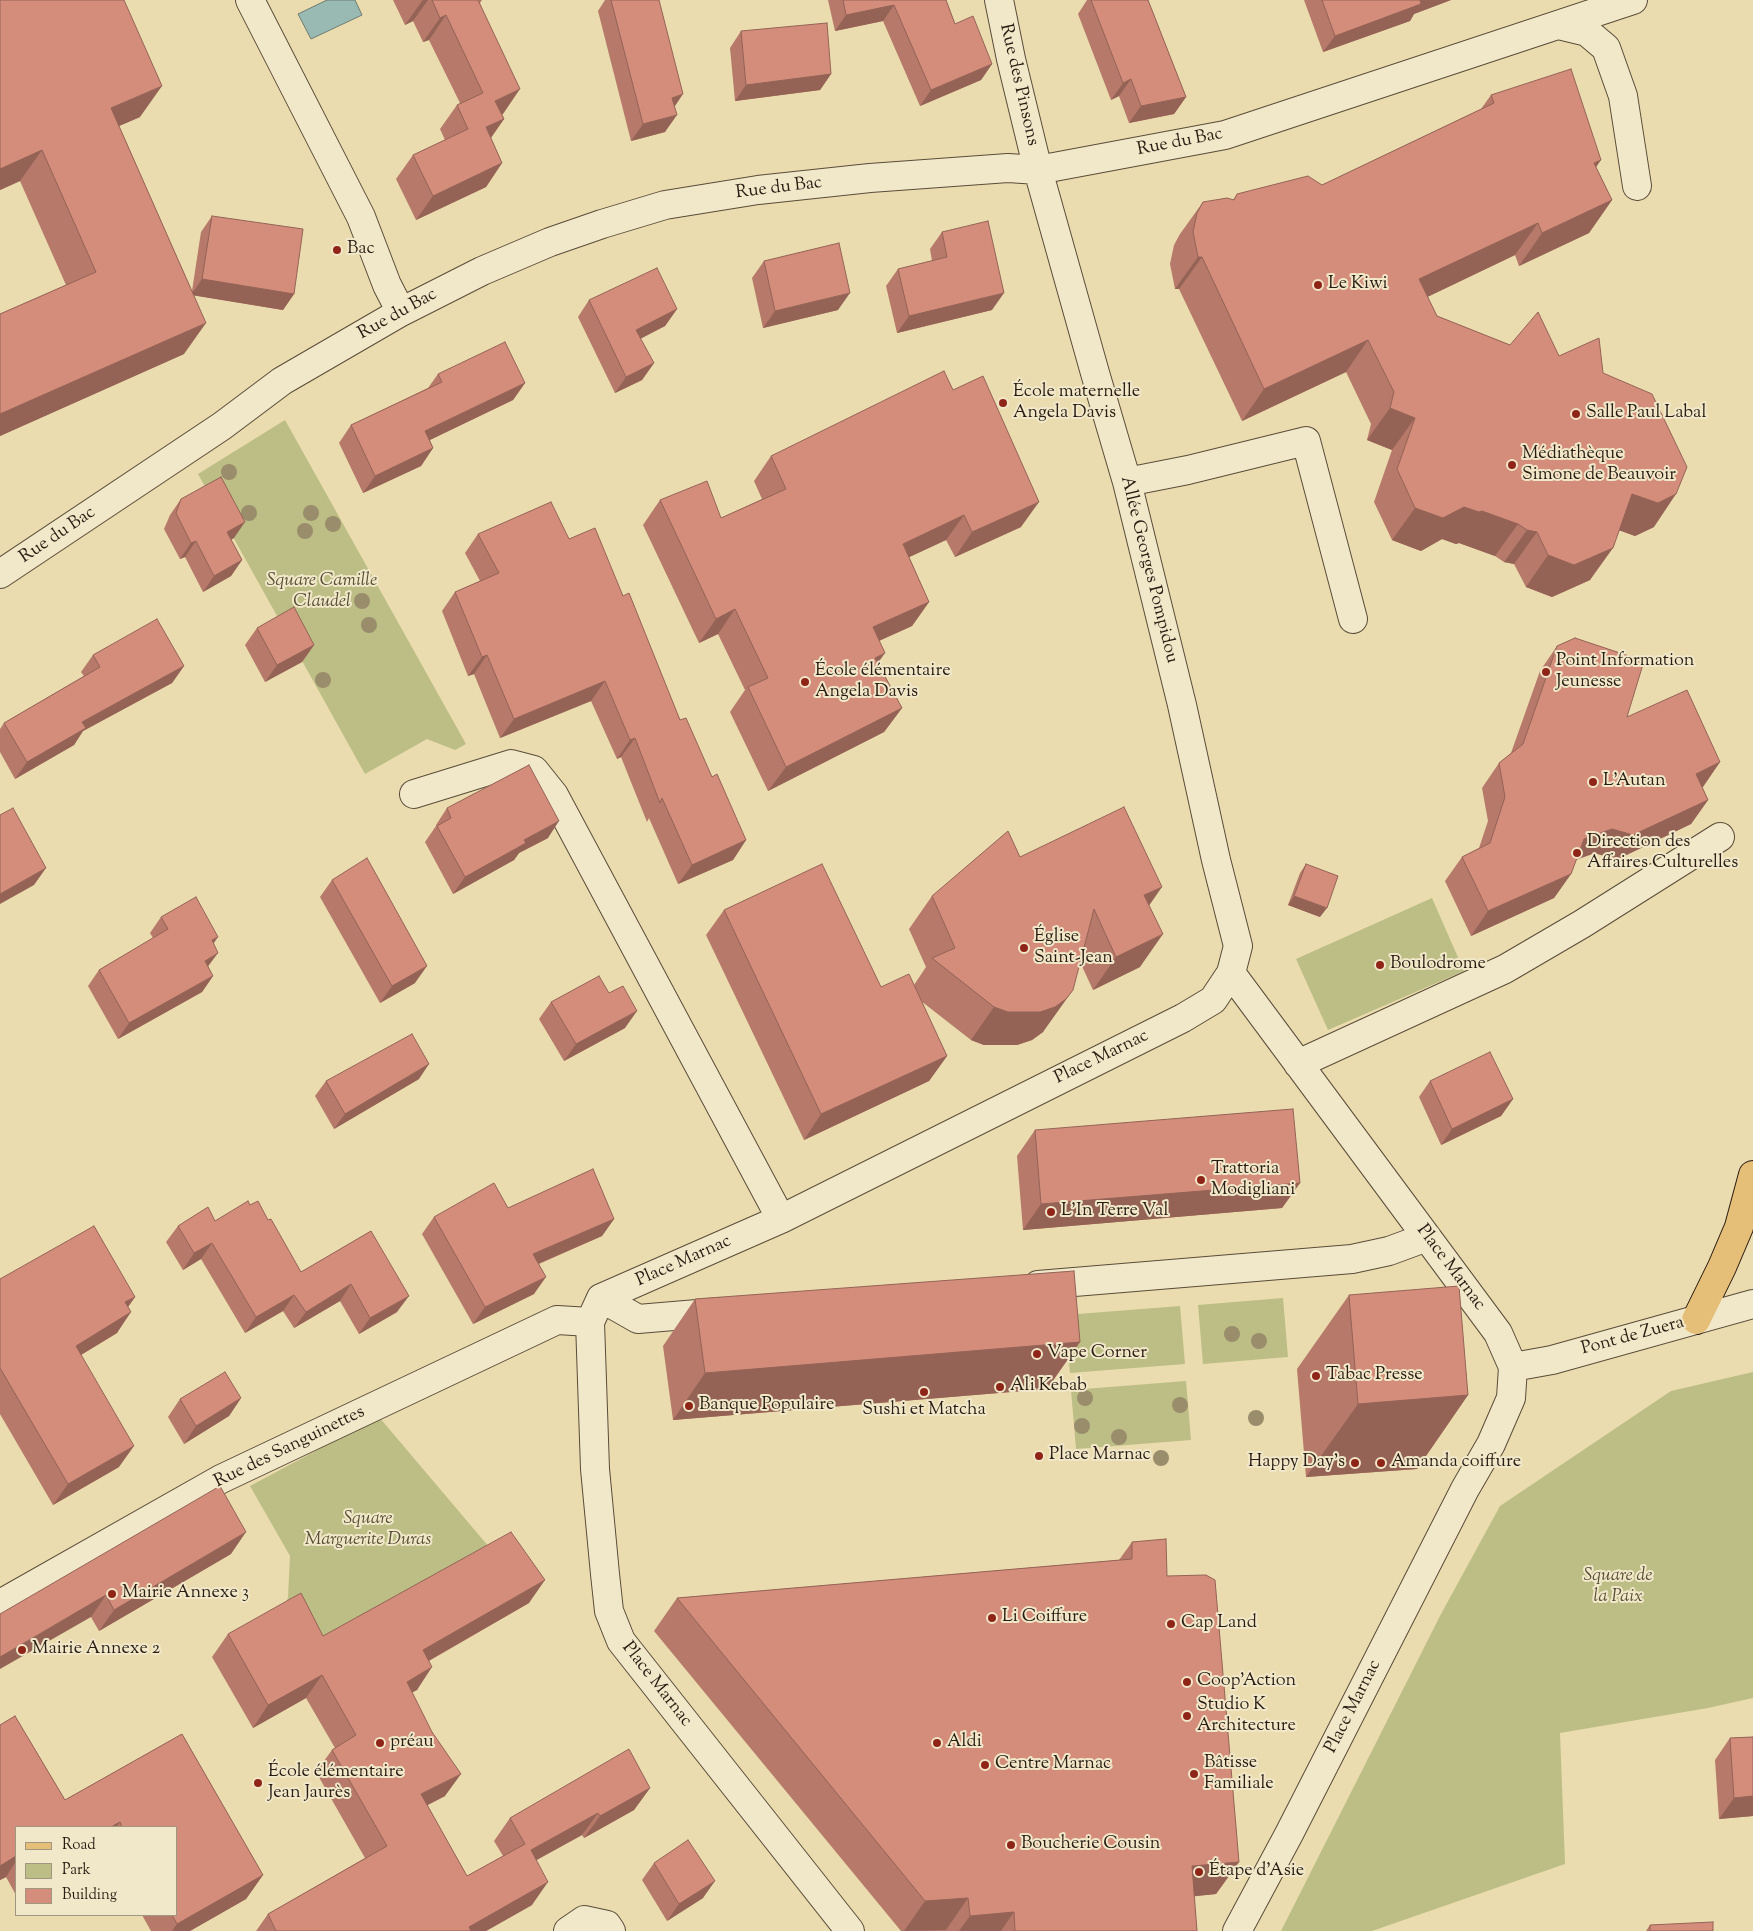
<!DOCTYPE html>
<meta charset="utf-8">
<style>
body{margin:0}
#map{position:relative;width:1753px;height:1931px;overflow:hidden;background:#eadcae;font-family:"Sorts Mill Goudy",serif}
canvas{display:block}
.legend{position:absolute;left:15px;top:1826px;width:162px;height:90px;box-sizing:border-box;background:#f1e8ca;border:1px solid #a19680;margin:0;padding:6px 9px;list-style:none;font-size:15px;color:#2a1c12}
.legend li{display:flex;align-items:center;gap:10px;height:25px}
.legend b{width:25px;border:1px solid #a19680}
</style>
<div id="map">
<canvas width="1753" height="1931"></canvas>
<ul class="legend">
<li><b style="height:6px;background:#e5be77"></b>Road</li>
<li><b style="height:14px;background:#bdbe85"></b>Park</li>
<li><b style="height:14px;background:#d48d7b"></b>Building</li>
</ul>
</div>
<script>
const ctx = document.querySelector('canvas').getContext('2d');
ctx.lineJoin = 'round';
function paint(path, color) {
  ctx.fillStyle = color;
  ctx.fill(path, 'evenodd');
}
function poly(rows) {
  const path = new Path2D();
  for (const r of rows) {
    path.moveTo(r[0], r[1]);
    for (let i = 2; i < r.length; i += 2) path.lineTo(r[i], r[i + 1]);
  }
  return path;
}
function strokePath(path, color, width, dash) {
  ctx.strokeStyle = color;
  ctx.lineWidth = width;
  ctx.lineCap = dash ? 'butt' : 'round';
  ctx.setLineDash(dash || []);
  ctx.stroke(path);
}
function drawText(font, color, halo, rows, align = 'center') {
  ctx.font = font + ' "Sorts Mill Goudy",serif';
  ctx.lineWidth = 4;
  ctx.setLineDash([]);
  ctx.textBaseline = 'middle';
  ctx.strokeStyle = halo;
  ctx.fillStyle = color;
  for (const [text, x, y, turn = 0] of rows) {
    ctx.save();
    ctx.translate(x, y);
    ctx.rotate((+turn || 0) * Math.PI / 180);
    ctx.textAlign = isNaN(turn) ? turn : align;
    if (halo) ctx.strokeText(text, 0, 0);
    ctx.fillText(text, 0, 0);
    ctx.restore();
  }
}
paint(poly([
 [285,420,466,744,455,750,427,739,365,774,198,474],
 [1432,898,1464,971,1328,1030,1296,959],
 [1283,1298,1288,1357,1203,1364,1198,1305],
 [1180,1306,1185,1364,1070,1373,1065,1315],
 [1753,1372,1753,1698,1708,1708,1560,1733,1565,1864,1372,1931,1281,1931,1441,1614,1500,1506,1671,1391],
 [1186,1381,1191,1440,1076,1449,1071,1390],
 [379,1417,495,1554,309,1658,283,1612,288,1597,290,1556,250,1486]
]), '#bdbe85');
const water = poly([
 [327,0,355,0,362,15,311,39,298,14,327,0]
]);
paint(water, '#99bab2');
strokePath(water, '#6d7b72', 1);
const minor = poly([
 [250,0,361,217,387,285,401,312],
 [1558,25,1587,32,1606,48,1623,96,1637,186],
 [1127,482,1188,470,1306,441,1353,619],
 [0,574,222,426,282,381,401,312,482,271,550,242,602,224,665,205,758,190,870,178,1008,168,1038,170,1225,135,1633,0],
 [414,794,511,764,534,770,554,795,781,1219],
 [1231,973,1498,1333,1513,1367,1511,1398,1491,1444,1465,1489,1289,1834,1237,1931],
 [1298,1064,1505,969,1582,924,1720,837],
 [1038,1285,1352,1259,1389,1251,1427,1237],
 [601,1298,638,1319,721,1312],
 [1513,1367,1552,1360,1753,1304],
 [0,1604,221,1479,557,1320,590,1322],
 [568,1931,584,1920,607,1925,611,1931],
 [850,1931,621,1641,609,1611,605,1574,595,1469,590,1322,601,1298,781,1219,1183,1018,1213,1000,1231,973,1238,946,1216,860,1182,705,1127,482,1095,373,1038,170,1011,59,999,0]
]);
const major = poly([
 [1696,1320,1722,1267,1739,1227,1753,1175]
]);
strokePath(minor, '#5a4c39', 30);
strokePath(major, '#2a1c12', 30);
strokePath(minor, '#f1e8ca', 28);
strokePath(major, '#e5be77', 28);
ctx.fillStyle = '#998d6b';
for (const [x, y] of [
 [229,472],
 [249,513],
 [311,513],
 [333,524],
 [305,531],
 [362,601],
 [369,625],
 [323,680],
 [1232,1334],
 [1259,1341],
 [1085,1398],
 [1180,1405],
 [1256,1418],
 [1082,1426],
 [1119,1437],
 [1161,1458]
]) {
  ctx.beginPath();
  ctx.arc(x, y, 8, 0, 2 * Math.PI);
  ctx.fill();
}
paint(poly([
 [0,0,140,117,119,126,192,291,201,232,212,216,294,294,283,310,193,295,184,354,0,436,0,314,66,285,20,181,0,190],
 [393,0,482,0,480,3,503,114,502,114,504,119,491,138,502,163,486,187,416,220,396,179,413,155,445,140,440,129,457,105,460,103,429,40,423,42,413,21,405,25],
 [605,0,659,0,674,107,665,132,631,141,598,11],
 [828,0,946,0,955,24,992,64,981,80,920,106,883,21,835,31],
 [1087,0,1148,0,1186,97,1174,114,1129,123,1119,96,1111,100,1078,14],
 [1304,0,1451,0,1414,14,1410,21,1323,52],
 [741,31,831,74,820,90,735,101,730,48],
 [1491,95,1596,167,1612,200,1589,233,1519,266,1515,255,1427,297,1437,316,1510,345,1559,356,1603,373,1654,527,1635,536,1619,530,1590,580,1552,597,1526,587,1514,564,1504,562,1495,556,1459,543,1456,544,1442,539,1421,551,1392,540,1374,502,1392,450,1367,440,1371,424,1346,372,1242,421,1179,289,1175,289,1170,264,1174,245,1180,234,1203,202,1233,200,1237,194,1322,185,1481,109],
 [942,232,992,310,897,333,886,286,898,269,932,261,930,249],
 [764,261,838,310,763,328,752,278],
 [589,300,677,309,665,326,640,338,654,363,642,380,615,393,578,317],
 [438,374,525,383,513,400,430,440,433,448,421,466,363,493,339,443,351,425,428,388],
 [953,390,1021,527,955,557,946,540,909,557,929,602,912,626,879,641,878,663,902,708,884,732,768,791,730,712,745,690,718,634,699,643,643,525,660,500,721,518,762,499,754,481,771,456],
 [181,499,234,538,231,540,242,560,231,576,203,592,185,557,180,559,164,529,170,515],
 [478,534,569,539,623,596,680,720,746,840,733,860,678,884,649,818,647,822,621,757,617,759,591,701,500,738,474,674,468,676,442,611,455,592,480,581,465,553],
 [257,628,314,645,302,662,265,682,245,645],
 [1557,646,1627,717,1720,762,1702,787,1708,800,1691,824,1616,860,1595,853,1576,860,1571,874,1554,898,1471,936,1445,881,1462,857,1479,848,1488,821,1482,788,1499,763,1511,753,1540,671],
 [93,655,184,666,172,683,83,731,74,745,15,779,0,752,0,729,4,723,84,676,81,672],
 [447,808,548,838,519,853,514,860,453,894,425,842,436,826,436,825],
 [1020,857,1149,906,1140,967,1093,990,1080,962,1043,1032,1032,1040,1017,1045,984,1045,971,1040,921,1001,947,1056,929,1081,804,1140,706,935,724,910,881,987,914,985,926,967,909,929,932,896],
 [1306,864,1320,917,1288,905,1300,873],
 [332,880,415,983,380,1003,320,897],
 [161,917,213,944,208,967,213,976,202,992,118,1039,88,986,99,970,153,938,150,933],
 [609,993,625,1028,564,1061,539,1019,551,1002],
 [419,1079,334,1129,315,1096,326,1081],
 [1430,1081,1513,1099,1501,1116,1441,1145,1419,1097],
 [1035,1130,1300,1183,1282,1208,1023,1230,1017,1156],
 [250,1205,301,1272,371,1231,397,1312,359,1334,340,1301,294,1328,283,1311,245,1333,201,1259,183,1270,166,1242,178,1226,215,1221],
 [508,1208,614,1219,602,1236,539,1264,534,1294,473,1324,422,1234,434,1217],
 [0,1279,135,1297,128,1307,117,1333,81,1355,119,1467,53,1505,0,1414],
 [1349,1295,1468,1395,1417,1469,1306,1477,1297,1369],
 [695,1299,1080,1342,1047,1389,673,1420,663,1346],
 [241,1398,229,1416,184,1444,168,1417,180,1399],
 [1132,1542,1167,1576,1239,1862,1216,1894,1194,1896,1197,1931,901,1931,654,1631,677,1598,1119,1560],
 [231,1554,99,1631,91,1617,0,1614],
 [529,1603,429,1661,417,1690,412,1692,445,1796,427,1805,467,1876,503,1856,494,1841,510,1818,650,1788,634,1810,584,1838,582,1835,536,1860,532,1905,486,1931,256,1931,268,1914,365,1858,316,1772,332,1750,335,1748,306,1698,253,1728,212,1657,228,1634,323,1636],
 [15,1716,65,1800,182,1734,263,1875,246,1899,190,1931,151,1931,142,1915,176,1915,176,1827,16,1827,16,1895,6,1877,0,1880,0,1725],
 [1753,1737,1753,1816,1719,1819,1715,1760,1730,1738],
 [654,1863,703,1898,667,1921,642,1880],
 [1650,1925,1713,1931,1646,1931]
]), '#b6796a');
paint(poly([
 [423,0,428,0,413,21,405,25,422,1],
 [1419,0,1451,0,1414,14,1410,21,1323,52,1335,36],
 [894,5,883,21,835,31,846,15],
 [446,15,429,40,423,42,440,18],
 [992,64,981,80,920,106,931,90],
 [831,74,820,90,735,101,746,85],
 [1131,79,1119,96,1111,100,1123,83],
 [162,86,140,117,89,139,111,108],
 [520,89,503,114,479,125,495,101],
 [683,94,671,112,672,98],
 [1186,97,1174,114,1129,123,1141,106],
 [677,115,665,132,631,141,643,124],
 [504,119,487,143,486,127],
 [42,150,20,181,0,190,0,169],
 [1601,160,1579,192,1594,163],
 [502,163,486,187,416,220,433,196],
 [1612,200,1589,233,1519,266,1542,233],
 [1538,223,1515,255,1396,312,1419,279],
 [1198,257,1202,257,1179,289,1175,289],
 [202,279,294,294,283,310,191,295],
 [850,293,838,310,763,328,775,311],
 [1004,293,992,310,897,333,909,316],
 [677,309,665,326,625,347,636,330],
 [206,323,184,354,0,436,0,414],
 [1368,340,1346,372,1242,421,1264,389],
 [654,363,642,380,615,393,626,377],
 [525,383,513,400,413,448,425,431],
 [1390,408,1415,418,1392,450,1367,440],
 [433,448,421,466,363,493,375,476],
 [1632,494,1676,494,1654,527,1635,536,1610,527],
 [1039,502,1021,527,955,557,972,532],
 [1464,507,1482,511,1518,524,1495,556,1459,543,1456,544,1442,539,1421,551,1392,540,1415,508],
 [964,515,946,540,886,568,903,544],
 [245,522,234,538,216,548,227,532],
 [1527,530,1537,532,1514,564,1504,562],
 [196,541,185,557,180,559,191,543],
 [1613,548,1590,580,1552,597,1526,587,1548,555],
 [242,560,231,576,203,592,214,576],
 [929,602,912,626,856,651,873,627],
 [735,609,718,634,699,643,716,619],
 [314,645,302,662,265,682,277,665],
 [885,653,868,677,875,658],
 [487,655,474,674,468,676,482,657],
 [184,666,172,683,83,731,74,745,15,779,27,762,82,722],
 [605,681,591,701,500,738,514,719],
 [902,708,884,732,768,791,786,767],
 [635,738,621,757,617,759,630,740],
 [1720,762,1703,787,1679,799,1696,774],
 [1708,800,1691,824,1616,860,1595,853,1566,863,1584,839,1612,829],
 [559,821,548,838,519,853,514,860,453,894,465,877,524,840],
 [746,840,733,860,678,884,692,865],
 [46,868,34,885,0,904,0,894],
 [1571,874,1554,898,1471,936,1488,911],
 [1162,887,1139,920,1144,895],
 [1294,896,1327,908,1320,917,1288,905],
 [1163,934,1140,967,1093,990,1116,957],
 [218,937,207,953,212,940],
 [218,953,206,969,205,961],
 [427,966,415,983,380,1003,392,986],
 [213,976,202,992,118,1039,129,1023],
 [1073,990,1043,1032,1032,1040,1017,1045,984,1045,971,1040,994,1007],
 [637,1011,625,1028,564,1061,576,1044],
 [947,1056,929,1081,804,1140,821,1114],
 [429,1064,419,1079,334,1129,345,1114],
 [1513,1099,1501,1116,1441,1145,1452,1129],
 [1300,1183,1282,1208,1023,1230,1041,1204],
 [614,1219,602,1236,521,1271,533,1254],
 [212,1243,201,1259,183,1270,194,1253],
 [546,1277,534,1294,473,1324,485,1307],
 [351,1284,340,1301,294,1328,306,1312],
 [294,1295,283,1311,245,1333,256,1317],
 [409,1296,397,1312,359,1334,370,1318],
 [135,1297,120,1318,125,1302],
 [131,1312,117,1333,61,1367,76,1346],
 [1080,1342,1047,1389,673,1420,705,1373],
 [1468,1395,1417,1469,1306,1477,1358,1404],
 [241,1398,229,1416,184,1444,196,1426],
 [134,1446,119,1467,53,1505,68,1484],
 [246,1532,231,1554,99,1631,114,1610],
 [545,1580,529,1603,407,1673,423,1650],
 [106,1595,91,1617,0,1669,0,1657],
 [432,1667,417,1690,391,1704,407,1682],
 [322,1675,306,1698,253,1728,268,1705],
 [461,1774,445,1796,405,1817,421,1794],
 [650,1788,634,1810,584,1838,600,1816],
 [1753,1796,1753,1816,1719,1819,1734,1798],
 [598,1813,582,1835,515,1872,531,1850],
 [120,1822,116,1827,111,1827],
 [16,1856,16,1861,6,1877,0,1880,0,1866],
 [1239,1862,1216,1894,1169,1899,1192,1866],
 [263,1875,246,1899,190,1931,172,1931,177,1924],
 [715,1881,703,1898,667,1921,679,1904],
 [548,1882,532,1905,486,1931,467,1931,469,1927],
 [968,1898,946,1930,904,1931,925,1901],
 [1014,1912,1001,1931,959,1931,970,1916]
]), '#946356');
const building = poly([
 [0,0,124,0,162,86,111,108,206,323,0,414,0,314,96,272,42,150,0,169,0,0],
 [432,0,478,0,520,89,495,101,504,119,486,127,502,163,433,196,413,155,468,129,457,105,483,93,446,15,440,18,432,0],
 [611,0,659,0,683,94,672,98,677,115,643,124,611,0],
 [843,0,946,0,955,24,973,16,992,64,931,90,894,5,846,15,843,0],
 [1091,0,1148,0,1186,97,1141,106,1131,79,1123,83,1091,0],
 [1322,0,1420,0,1421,4,1335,36,1322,0],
 [827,23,831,74,746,85,741,31,827,23],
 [1571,69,1601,160,1594,163,1612,200,1542,233,1538,223,1419,279,1437,316,1510,345,1538,312,1559,356,1599,338,1603,373,1652,394,1687,467,1676,494,1658,503,1632,494,1613,548,1574,565,1548,555,1537,532,1527,530,1518,524,1482,511,1479,512,1464,507,1443,518,1415,508,1397,469,1415,418,1390,408,1394,392,1368,340,1264,389,1202,257,1198,257,1193,232,1197,213,1203,202,1227,198,1234,200,1237,194,1300,178,1308,176,1322,185,1494,103,1491,95,1571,69],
 [212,216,303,229,294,294,202,279,212,216],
 [988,221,1004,293,909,316,898,269,947,257,942,232,988,221],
 [839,243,850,293,775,311,764,261,839,243],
 [657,268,677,309,636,330,654,363,626,377,589,300,657,268],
 [505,342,525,383,425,431,433,448,375,476,351,425,442,382,438,374,505,342],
 [944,371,953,390,983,376,1039,502,972,532,964,515,903,544,929,602,873,627,885,653,875,658,902,708,786,767,748,687,768,678,735,609,716,619,660,500,707,481,721,518,786,489,771,456,944,371],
 [221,477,245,522,227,532,242,560,214,576,196,541,191,543,176,513,181,499,221,477],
 [551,502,569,539,595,528,623,596,629,593,680,720,686,718,712,777,717,774,746,840,692,865,662,798,660,803,635,738,630,740,605,681,514,719,487,655,482,657,455,592,499,573,478,534,551,502],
 [294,607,314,645,277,665,257,628,294,607],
 [157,619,184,666,82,722,86,728,27,762,4,723,100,667,93,655,157,619],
 [1575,638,1644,661,1627,717,1687,690,1720,762,1696,774,1708,800,1633,835,1612,829,1584,839,1571,874,1488,911,1462,857,1490,843,1505,797,1499,763,1523,744,1557,646,1575,638],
 [529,765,559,821,524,840,526,843,465,877,437,826,451,818,447,808,529,765],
 [1124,807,1162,887,1144,895,1163,934,1116,957,1094,909,1073,990,1066,999,1055,1007,1040,1012,1008,1012,994,1007,932,958,955,948,932,896,1008,831,1020,857,1124,807],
 [13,808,46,868,0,894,0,815,13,808],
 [367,858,427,966,392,986,332,880,367,858],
 [822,864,881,987,909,974,947,1056,821,1114,724,910,822,864],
 [1306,864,1338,876,1327,908,1294,896,1306,864],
 [196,897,218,937,212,940,218,953,205,961,213,976,129,1023,99,970,168,929,161,917,196,897],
 [599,976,609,993,623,986,637,1011,576,1044,551,1002,599,976],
 [412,1034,429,1064,345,1114,326,1081,412,1034],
 [1490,1052,1513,1099,1452,1129,1430,1081,1490,1052],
 [1293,1109,1300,1183,1041,1204,1035,1130,1293,1109],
 [593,1169,614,1219,533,1254,546,1277,485,1307,434,1217,494,1183,508,1208,593,1169],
 [248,1201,250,1205,258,1201,268,1220,271,1219,301,1272,371,1231,409,1296,370,1318,351,1284,306,1312,294,1295,256,1317,212,1243,194,1253,178,1226,208,1207,215,1221,248,1201],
 [94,1226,135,1297,125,1302,131,1312,76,1346,134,1446,68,1484,0,1368,0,1279,94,1226],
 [1074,1271,1080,1342,705,1373,695,1299,1074,1271],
 [1459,1286,1468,1395,1358,1404,1349,1295,1459,1286],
 [225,1372,241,1398,196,1426,180,1399,225,1372],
 [220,1486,246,1532,114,1610,106,1595,0,1657,0,1614,220,1486],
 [511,1532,545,1580,423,1650,432,1667,407,1682,432,1732,461,1774,421,1794,467,1876,525,1844,510,1818,629,1749,650,1788,600,1816,598,1813,531,1850,548,1882,469,1927,471,1931,276,1931,268,1914,387,1846,332,1750,356,1735,322,1675,268,1705,228,1634,301,1593,323,1636,511,1532],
 [1166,1539,1167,1576,1206,1575,1215,1580,1239,1862,1192,1866,1197,1931,1015,1931,1014,1912,970,1916,968,1898,925,1901,677,1598,1132,1559,1132,1542,1166,1539],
 [15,1716,65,1800,182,1734,263,1875,177,1924,172,1915,176,1915,176,1827,122,1827,120,1822,111,1827,16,1827,16,1856,0,1866,0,1725,15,1716],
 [1753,1737,1753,1796,1734,1798,1730,1738,1753,1737],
 [688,1840,715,1881,679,1904,654,1863,688,1840],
 [1713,1922,1713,1931,1650,1931,1650,1925,1713,1922]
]);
paint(building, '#d48d7b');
strokePath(building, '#946356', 1);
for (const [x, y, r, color] of [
 [337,250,5,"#8f2418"],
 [1318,285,5,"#8f2418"],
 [1003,403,5,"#8f2418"],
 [1576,414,5,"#8f2418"],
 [1512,465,5,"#8f2418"],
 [1546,672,5,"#8f2418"],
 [805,682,5,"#8f2418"],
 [1593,782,5,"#8f2418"],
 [1577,853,5,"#8f2418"],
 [1024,948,5,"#8f2418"],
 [1380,965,5,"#8f2418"],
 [1201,1180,5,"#8f2418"],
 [1051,1212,5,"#8f2418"],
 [1037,1354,5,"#8f2418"],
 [1316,1376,5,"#8f2418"],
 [1000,1387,5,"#8f2418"],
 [924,1392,5,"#8f2418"],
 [689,1406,5,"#8f2418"],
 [1039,1456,5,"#8f2418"],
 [1355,1463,5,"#8f2418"],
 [1381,1463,5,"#8f2418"],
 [112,1594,5,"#8f2418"],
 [992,1618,5,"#8f2418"],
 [1171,1624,5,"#8f2418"],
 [22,1650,5,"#8f2418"],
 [1187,1682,5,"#8f2418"],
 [1187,1716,5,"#8f2418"],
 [380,1743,5,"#8f2418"],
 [937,1743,5,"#8f2418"],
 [985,1765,5,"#8f2418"],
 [1194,1774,5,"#8f2418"],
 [258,1783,5,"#8f2418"],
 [1011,1845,5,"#8f2418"],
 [1199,1872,5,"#8f2418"]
]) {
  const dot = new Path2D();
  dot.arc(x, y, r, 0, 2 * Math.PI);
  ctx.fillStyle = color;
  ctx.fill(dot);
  strokePath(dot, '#f1e8ca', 2);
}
drawText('18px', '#2a1c12', '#f1e8ca', [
 ["Rue des Pinsons",1018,85,77],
 ["Rue du Bac",1180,143,-11],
 ["Rue du Bac",779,189,-7],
 ["Rue du Bac",398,315,-29],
 ["Rue du Bac",58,536,-34],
 ["Allée Georges Pompidou",1148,570,76],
 ["Place Marnac",1102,1058,-26],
 ["Place Marnac",684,1262,-24],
 ["Place Marnac",1450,1268,53],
 ["Pont de Zuera",1633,1337,-15],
 ["Rue des Sanguinettes",290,1448,-26],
 ["Place Marnac",656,1685,52],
 ["Place Marnac",1354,1707,-63]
]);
drawText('18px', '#2a1c12', '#f1e8ca', [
 ["Bac",347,250],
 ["Le Kiwi",1328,285],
 ["École maternelle",1013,393],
 ["Angela Davis",1013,414],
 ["Salle Paul Labal",1586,414],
 ["Médiathèque",1522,455],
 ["Simone de Beauvoir",1522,476],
 ["Point Information",1556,662],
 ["Jeunesse",1556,683],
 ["École élémentaire",815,672],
 ["Angela Davis",815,693],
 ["L'Autan",1603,782],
 ["Direction des",1587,843],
 ["Affaires Culturelles",1587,864],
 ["Église",1034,938],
 ["Saint-Jean",1034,959],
 ["Boulodrome",1390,965],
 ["Trattoria",1211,1170],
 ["Modigliani",1211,1191],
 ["L'In Terre Val",1061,1212],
 ["Vape Corner",1047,1354],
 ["Tabac Presse",1326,1376],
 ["Ali Kebab",1010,1387],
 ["Banque Populaire",699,1406],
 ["Sushi et Matcha",924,1411,"center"],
 ["Place Marnac",1049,1456],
 ["Happy Day's",1345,1463,"right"],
 ["Amanda coiffure",1391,1463],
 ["Mairie Annexe 3",122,1594],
 ["Li Coiffure",1002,1618],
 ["Cap Land",1181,1624],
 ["Mairie Annexe 2",32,1650],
 ["Coop'Action",1197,1682],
 ["Studio K",1197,1706],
 ["Architecture",1197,1727],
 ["préau",390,1743],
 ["Aldi",947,1743],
 ["Bâtisse",1204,1764],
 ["Familiale",1204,1785],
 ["Centre Marnac",995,1765],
 ["École élémentaire",268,1773],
 ["Jean Jaurès",268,1794],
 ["Boucherie Cousin",1021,1845],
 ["Étape d'Asie",1209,1872]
], 'left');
drawText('italic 18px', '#564d34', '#f1e8ca', [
 ["Square Camille",322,582],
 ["Claudel",322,603],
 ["Square",368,1520],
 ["Marguerite Duras",368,1541],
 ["Square de",1618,1577],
 ["la Paix",1618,1598]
]);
</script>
